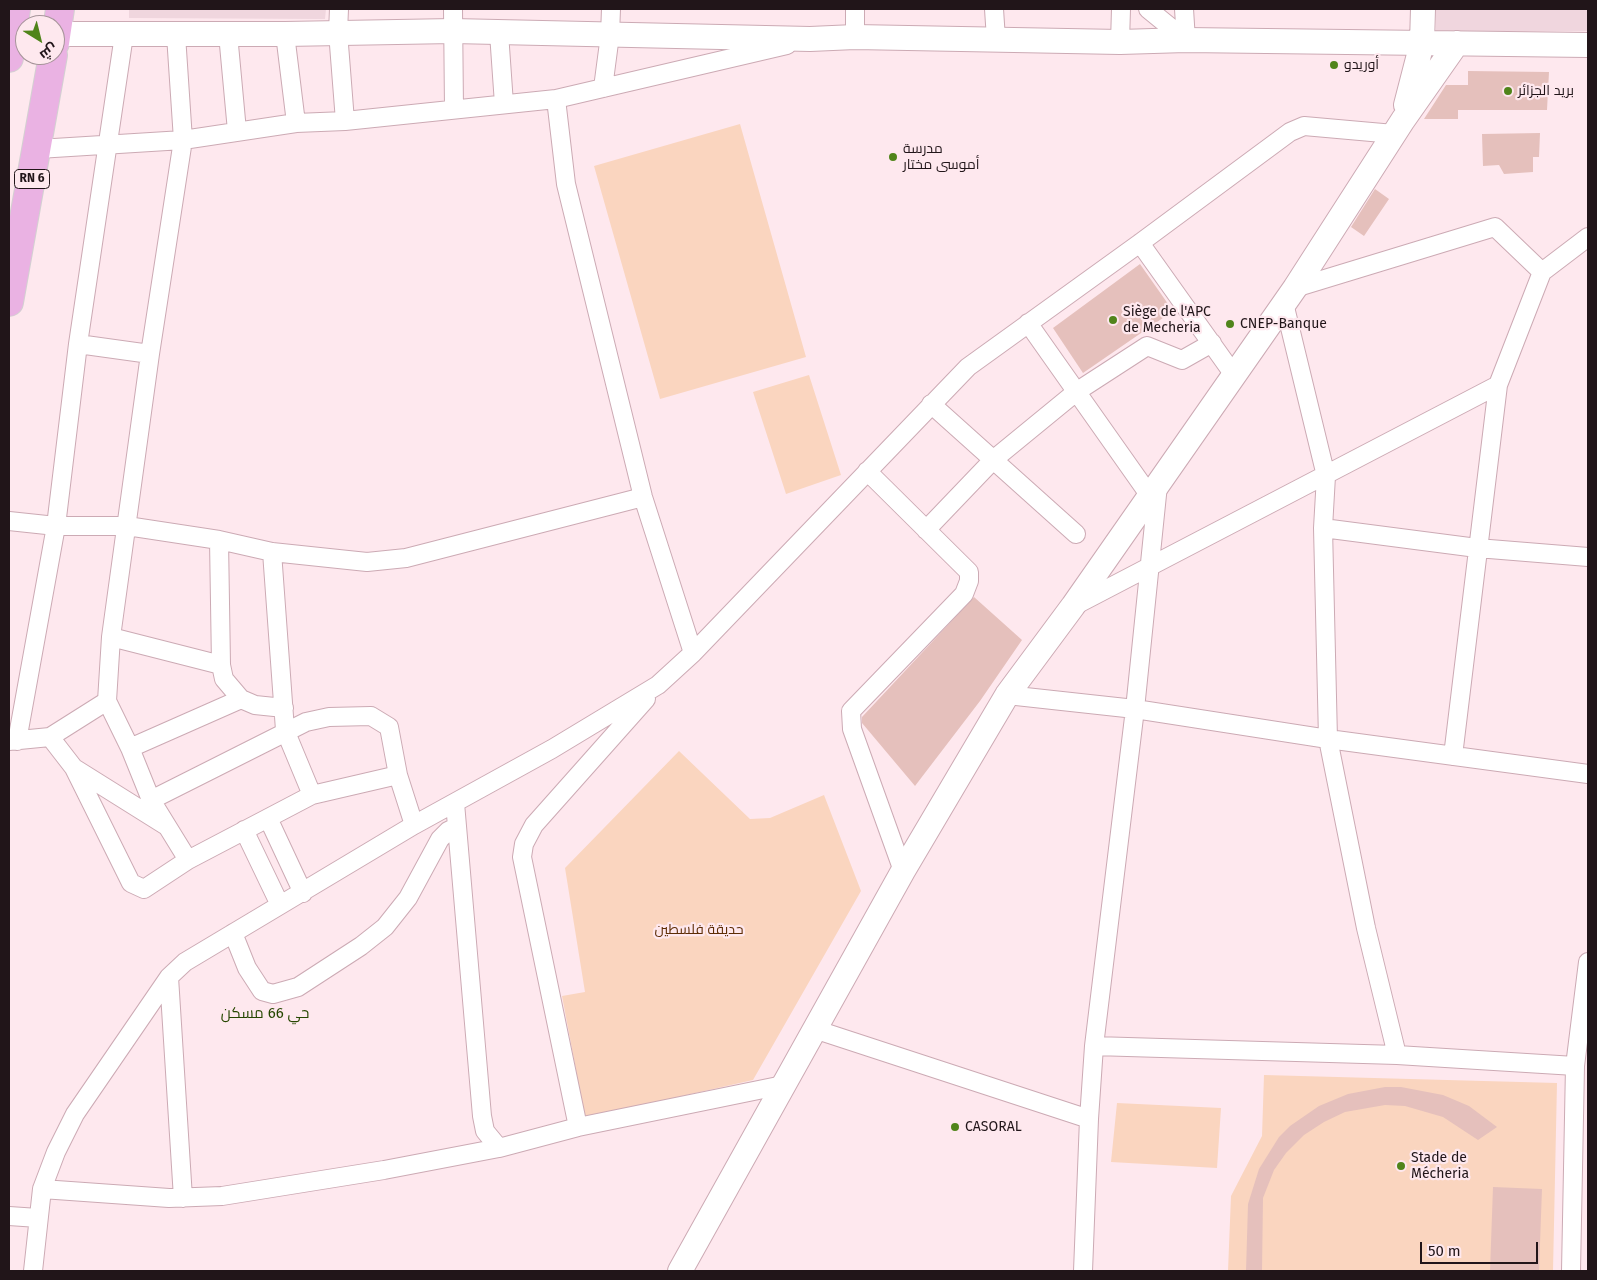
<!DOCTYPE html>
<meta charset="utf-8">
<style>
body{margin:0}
#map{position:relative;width:1597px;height:1280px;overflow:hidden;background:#fee8ee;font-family:"Fira Sans",Cairo,sans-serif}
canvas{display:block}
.frame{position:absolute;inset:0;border:10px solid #211519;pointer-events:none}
.north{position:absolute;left:15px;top:15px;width:50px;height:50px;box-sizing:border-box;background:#fee8ee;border:1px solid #a69499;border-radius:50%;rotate:144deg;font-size:14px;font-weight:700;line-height:20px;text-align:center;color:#211519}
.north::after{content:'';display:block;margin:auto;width:18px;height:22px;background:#50841a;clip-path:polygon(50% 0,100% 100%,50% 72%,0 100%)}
.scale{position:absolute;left:1420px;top:1242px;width:118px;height:22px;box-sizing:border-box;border:2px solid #211519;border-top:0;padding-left:6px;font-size:15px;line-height:18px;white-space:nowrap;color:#211519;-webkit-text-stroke:4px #fee8ee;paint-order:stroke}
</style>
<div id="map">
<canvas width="1597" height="1280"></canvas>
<div class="frame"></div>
<div class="north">ش</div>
<div class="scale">50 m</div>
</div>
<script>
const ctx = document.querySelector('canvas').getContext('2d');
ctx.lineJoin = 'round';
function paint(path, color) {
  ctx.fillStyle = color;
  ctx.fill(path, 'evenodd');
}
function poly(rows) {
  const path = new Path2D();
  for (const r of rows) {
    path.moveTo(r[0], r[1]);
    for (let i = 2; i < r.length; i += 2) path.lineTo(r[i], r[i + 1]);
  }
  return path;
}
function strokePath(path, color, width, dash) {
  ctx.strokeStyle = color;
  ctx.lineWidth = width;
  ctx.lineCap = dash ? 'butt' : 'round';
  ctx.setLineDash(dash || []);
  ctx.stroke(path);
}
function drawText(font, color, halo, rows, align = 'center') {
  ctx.font = font + ' "Fira Sans",Cairo,sans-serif';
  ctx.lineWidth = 4.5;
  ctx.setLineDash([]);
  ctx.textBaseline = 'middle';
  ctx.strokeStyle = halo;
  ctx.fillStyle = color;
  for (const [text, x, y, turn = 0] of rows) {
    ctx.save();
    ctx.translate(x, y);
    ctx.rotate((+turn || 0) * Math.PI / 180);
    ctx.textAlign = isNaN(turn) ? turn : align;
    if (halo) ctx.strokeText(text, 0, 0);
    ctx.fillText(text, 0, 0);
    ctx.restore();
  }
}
paint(poly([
 [129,9,326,9,325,19,129,18],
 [1436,9,1588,9,1588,31,1436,31]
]), '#f0d6de');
paint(poly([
 [740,124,806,357,660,399,594,166],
 [809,375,841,475,786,494,753,392],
 [679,751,750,819,770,818,824,795,861,891,753,1080,585,1118,562,996,585,992,565,868],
 [1264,1075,1557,1083,1553,1271,1228,1271,1231,1196,1262,1136],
 [1117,1103,1221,1108,1217,1168,1111,1162]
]), '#fad5bf');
paint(poly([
 [1468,71,1549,72,1547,110,1458,110,1458,119,1424,119,1446,85,1468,85],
 [1540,133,1539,157,1533,157,1533,172,1504,174,1499,165,1483,166,1482,134],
 [1375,189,1389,199,1364,236,1351,227],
 [1140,264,1173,311,1083,373,1053,328],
 [974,597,1022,640,980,701,915,786,862,723,862,717],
 [1385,1087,1401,1087,1443,1095,1469,1106,1497,1127,1478,1140,1443,1117,1405,1106,1385,1105,1345,1112,1324,1122,1304,1135,1286,1153,1274,1170,1263,1198,1262,1271,1246,1271,1248,1204,1259,1169,1279,1137,1290,1126,1319,1106,1348,1094],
 [1493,1187,1542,1189,1539,1271,1490,1271]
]), '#e5c0bc');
const street = poly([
 [339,9,338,32,345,121],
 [453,9,454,109],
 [994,9,996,39],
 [1148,9,1186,40],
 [1184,9,1186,40],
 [499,33,504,104],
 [228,34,237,131],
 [285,34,296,123],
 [176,35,183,140,150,354,111,637,107,701,130,748,151,800,188,860],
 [855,37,855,9],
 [1120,42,1121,9],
 [603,88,610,35,611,9],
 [556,99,566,184,643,497,693,653],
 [38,149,183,140,296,123,345,121,556,99,787,45],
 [1140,243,1234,375],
 [1295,288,1495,227,1542,272],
 [1284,303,1326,476,1323,528,1328,739,1366,928,1397,1055],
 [1028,323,1150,496],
 [78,344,150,354],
 [931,404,1076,534],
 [867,471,969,572,969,581,964,594,851,711,852,729,903,871],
 [9,521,56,526,127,526,219,540,272,552,367,562,406,558,643,497],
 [1323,528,1477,548,1588,557],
 [926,530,993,460,1076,392,1147,346,1182,360,1212,343],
 [219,540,221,665,224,679,241,699,255,705,284,708],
 [272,552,285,730,312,795],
 [1074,606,1498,385,1542,272,1588,237],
 [111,637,221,665],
 [1007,695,1135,709,1328,739,1588,774],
 [50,737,74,768,165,825],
 [9,741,50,737,107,701],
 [17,741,56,526,78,344,124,35],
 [130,748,241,699],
 [1453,756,1498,385],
 [74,768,131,883,144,889,188,860,312,795,398,775],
 [151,800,306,722,329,717,371,716,389,727,398,775,414,825],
 [455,803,482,1116,485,1131,499,1148,578,1127,783,1085],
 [268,818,303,893],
 [244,830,280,905],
 [233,933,247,968,262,991,273,994,298,987,361,946,385,927,408,898,440,839,448,831,456,827],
 [169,977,183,1198],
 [814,1029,1089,1119],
 [1094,1046,1397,1055,1575,1066],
 [578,1127,522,857,524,844,534,825,646,699],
 [42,1189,169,1198,222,1196,384,1170,499,1148],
 [9,1216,38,1218],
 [33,1271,42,1189,56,1152,75,1114,169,977,185,962,414,825,552,749,658,685,693,653,968,367,1140,243,1290,132,1304,126,1394,134],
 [1083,1271,1089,1119,1094,1046,1135,709,1158,485],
 [1571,1271,1575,1066,1588,962]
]);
const secondary = poly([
 [55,34,285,34,453,31,810,39,855,37,1120,42,1186,40,1588,45],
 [1406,105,1422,43,1423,9],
 [680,1271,903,871,1007,695,1073,606,1295,288,1403,120,1457,43]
]);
const primary = poly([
 [55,43,60,9],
 [9,58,16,9],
 [9,302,53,55]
]);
strokePath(street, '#ccaab4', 20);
strokePath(secondary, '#ccaab4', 26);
strokePath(primary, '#d3d0d1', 30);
strokePath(street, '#fff', 18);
strokePath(secondary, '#fff', 24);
strokePath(primary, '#eab2e3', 28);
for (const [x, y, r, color] of [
 [1334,65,5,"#50841a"],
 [1508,91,5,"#50841a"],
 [893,157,5,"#50841a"],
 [1113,320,5,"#50841a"],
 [1230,324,5,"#50841a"],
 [955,1127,5,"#50841a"],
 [1401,1166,5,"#50841a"]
]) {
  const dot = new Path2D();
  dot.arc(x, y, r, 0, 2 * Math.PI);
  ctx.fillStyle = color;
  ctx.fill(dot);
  strokePath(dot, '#fee8ee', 2);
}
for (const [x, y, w] of [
 [32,179,35]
]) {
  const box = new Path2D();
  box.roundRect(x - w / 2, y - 9.5, w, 19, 4);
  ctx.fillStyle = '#fee8ee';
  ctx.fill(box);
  strokePath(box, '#211519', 1);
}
drawText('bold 12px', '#211519', null, [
 ["RN 6",32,179]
]);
drawText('14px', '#211519', '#fee8ee', [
 ["أوريدو",1344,65],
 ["بريد الجزائر",1518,91],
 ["مدرسة",903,149],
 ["أموسى مختار",903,165],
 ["Siège de l'APC",1123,312],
 ["de Mecheria",1123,328],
 ["CNEP-Banque",1240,324],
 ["CASORAL",965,1127],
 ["Stade de",1411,1158],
 ["Mécheria",1411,1174]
], 'left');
drawText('14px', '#5d2c04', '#fee8ee', [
 ["حديقة فلسطين",699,930]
]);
drawText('15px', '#264701', '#fee8ee', [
 ["حي 66 مسكن",265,1014]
]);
</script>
